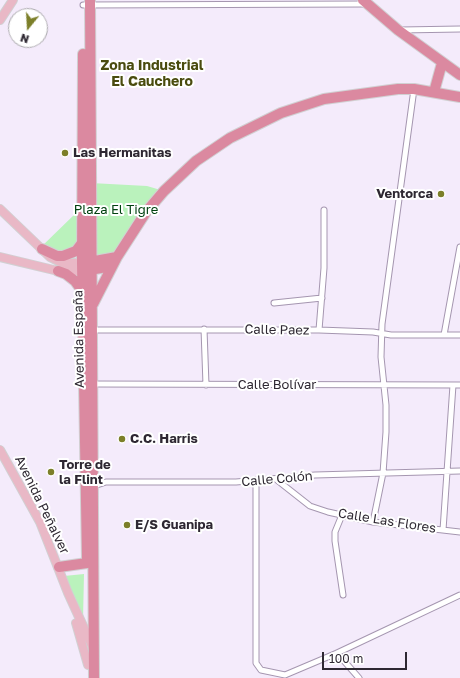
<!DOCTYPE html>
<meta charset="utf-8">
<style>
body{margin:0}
#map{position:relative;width:460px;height:678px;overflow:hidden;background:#f4ebfb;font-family:"Golos Text",sans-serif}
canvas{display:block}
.north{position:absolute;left:8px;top:8px;width:40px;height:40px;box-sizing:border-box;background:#fff;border:1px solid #aba9ad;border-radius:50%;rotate:198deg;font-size:11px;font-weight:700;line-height:16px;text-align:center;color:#2e2832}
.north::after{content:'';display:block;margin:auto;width:14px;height:18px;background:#7c7f29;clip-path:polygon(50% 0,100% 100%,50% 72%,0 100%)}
.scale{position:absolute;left:322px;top:652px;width:85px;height:18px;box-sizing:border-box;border:2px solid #2e2832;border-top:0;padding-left:5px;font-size:12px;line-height:14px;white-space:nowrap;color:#2e2832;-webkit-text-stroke:3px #fff;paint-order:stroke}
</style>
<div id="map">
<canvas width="460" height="678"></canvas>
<div class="north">N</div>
<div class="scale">100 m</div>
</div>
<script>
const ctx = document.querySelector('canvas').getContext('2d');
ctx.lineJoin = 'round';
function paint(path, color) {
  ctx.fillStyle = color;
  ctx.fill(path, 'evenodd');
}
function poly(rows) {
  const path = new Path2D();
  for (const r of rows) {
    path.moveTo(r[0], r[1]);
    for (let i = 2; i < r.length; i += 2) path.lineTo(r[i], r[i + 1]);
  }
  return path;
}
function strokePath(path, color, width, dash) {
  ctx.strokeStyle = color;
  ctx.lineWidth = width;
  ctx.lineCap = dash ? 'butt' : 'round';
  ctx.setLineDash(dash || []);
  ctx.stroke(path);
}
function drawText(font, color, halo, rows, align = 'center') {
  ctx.font = font + ' "Golos Text",sans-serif';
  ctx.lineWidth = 4;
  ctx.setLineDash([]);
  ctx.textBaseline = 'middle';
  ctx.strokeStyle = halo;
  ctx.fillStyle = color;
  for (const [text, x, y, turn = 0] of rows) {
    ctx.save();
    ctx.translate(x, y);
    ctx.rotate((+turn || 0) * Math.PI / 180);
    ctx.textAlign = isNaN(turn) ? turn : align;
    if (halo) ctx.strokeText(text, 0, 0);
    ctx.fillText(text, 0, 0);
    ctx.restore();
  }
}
paint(poly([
 [91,183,147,186,164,191,117,257,90,263],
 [76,213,82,219,82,243,70,255,40,248],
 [84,574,83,620,64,576]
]), '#baf2bc');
const street = poly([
 [83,5,366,4],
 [401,30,460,29],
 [274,303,322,298],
 [204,329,206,385],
 [93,330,319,330,373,332,391,335,460,335],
 [319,330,324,268,324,210],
 [444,335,460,247],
 [93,384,460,385],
 [256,480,256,663,261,670,285,675,337,653,460,595],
 [277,480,310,506,328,512,373,522,460,532],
 [94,486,106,482,236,482,315,475,460,471],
 [342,515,335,532,335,541,343,595],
 [373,522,383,473,386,432,386,405,381,357,382,324,414,89],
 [443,530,453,385],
 [337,653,359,678]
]);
const primary = poly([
 [0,20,13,0],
 [0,209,50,257,62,263,82,263],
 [0,257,58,271,82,271],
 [0,450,40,522,68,593,94,650],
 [76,623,88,665]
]);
const highway = poly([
 [90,0,94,678],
 [363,0,398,30,460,75],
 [83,54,82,263,87,560],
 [434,92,442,63],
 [42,249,57,256,63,256,76,251,82,243],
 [84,263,117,257],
 [58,271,66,274,75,281,83,292],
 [84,271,112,266],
 [93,304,117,257,146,212,164,191,196,161,230,138,281,113,324,99,398,89,414,89,460,97],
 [59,567,87,563]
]);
strokePath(street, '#a596b0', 7);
strokePath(primary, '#d1d0d2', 10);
strokePath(highway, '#d1d0d2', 12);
strokePath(street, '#fff', 5);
strokePath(primary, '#e9b8c6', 8);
strokePath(highway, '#db89a0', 10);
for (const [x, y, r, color] of [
 [65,153,4,"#7c7f29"],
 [441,194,4,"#7c7f29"],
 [122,439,4,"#7c7f29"],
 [51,472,4,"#7c7f29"],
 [127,525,4,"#7c7f29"]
]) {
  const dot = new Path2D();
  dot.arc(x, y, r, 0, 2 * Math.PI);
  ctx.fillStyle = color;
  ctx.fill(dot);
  strokePath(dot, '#fff', 1.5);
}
drawText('bold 13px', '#2e2832', '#fff', [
 ["Las Hermanitas",73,153],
 ["Ventorca",433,194,"right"],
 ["C.C. Harris",130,439],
 ["Torre de",59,465],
 ["la Flint",59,480],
 ["E/S Guanipa",135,525]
], 'left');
drawText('13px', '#014210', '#fff', [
 ["Plaza El Tigre",116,210]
]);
drawText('13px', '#2e2832', '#fff', [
 ["Calle Paez",277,330,1],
 ["Avenida España",79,339,-91],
 ["Calle Bolívar",277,385],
 ["Calle Colón",277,479,-5],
 ["Avenida Peñalver",42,505,64],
 ["Calle Las Flores",387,521,9]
]);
drawText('bold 14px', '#4a4c0f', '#fff', [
 ["Zona Industrial",152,66],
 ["El Cauchero",152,82]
]);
</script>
